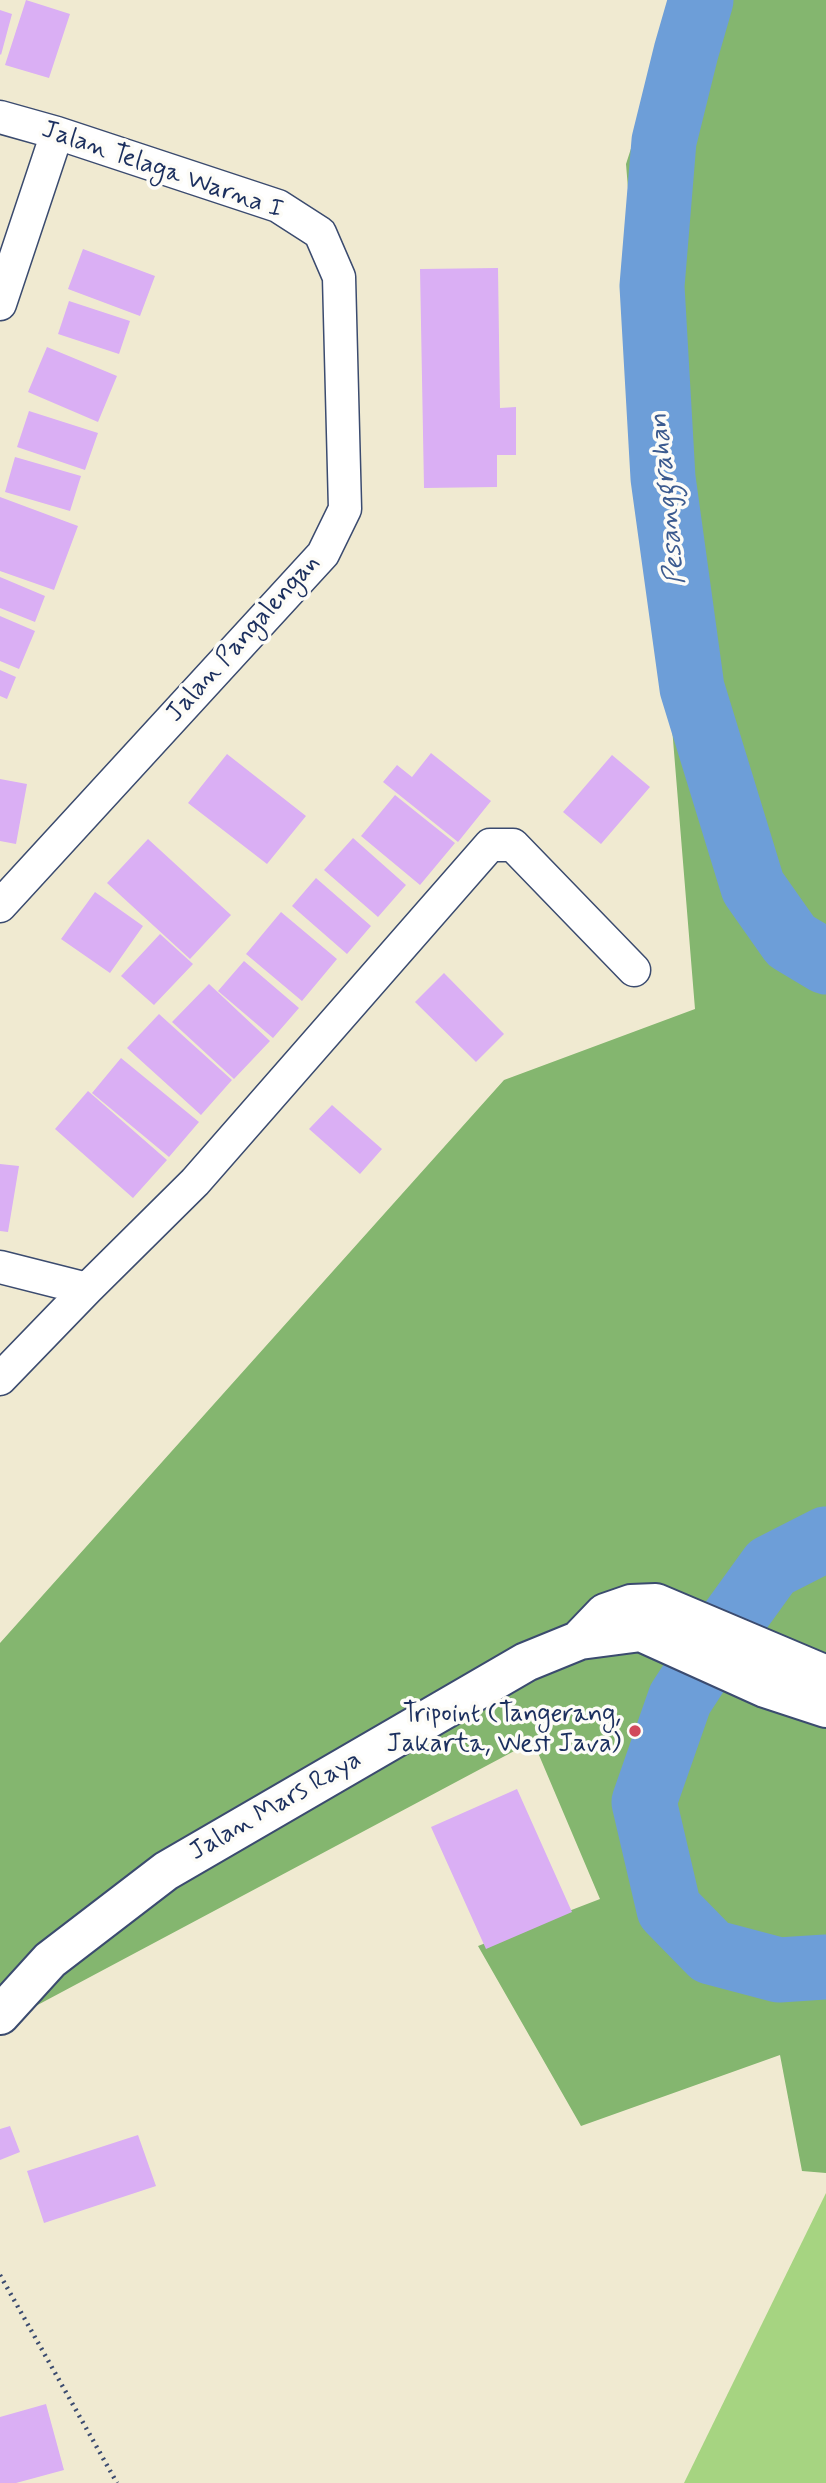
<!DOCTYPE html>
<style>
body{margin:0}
canvas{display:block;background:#f0ead1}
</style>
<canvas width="826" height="2483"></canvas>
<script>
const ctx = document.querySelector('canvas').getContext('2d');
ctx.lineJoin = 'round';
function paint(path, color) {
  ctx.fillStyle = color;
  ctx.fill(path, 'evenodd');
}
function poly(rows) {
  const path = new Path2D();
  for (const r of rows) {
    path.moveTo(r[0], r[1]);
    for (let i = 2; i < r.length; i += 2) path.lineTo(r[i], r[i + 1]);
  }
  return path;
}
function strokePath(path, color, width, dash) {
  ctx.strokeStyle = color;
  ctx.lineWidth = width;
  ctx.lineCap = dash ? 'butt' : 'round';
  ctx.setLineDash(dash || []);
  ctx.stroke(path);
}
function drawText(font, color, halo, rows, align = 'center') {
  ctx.font = font + ' Mynerve,sans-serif';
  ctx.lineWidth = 7;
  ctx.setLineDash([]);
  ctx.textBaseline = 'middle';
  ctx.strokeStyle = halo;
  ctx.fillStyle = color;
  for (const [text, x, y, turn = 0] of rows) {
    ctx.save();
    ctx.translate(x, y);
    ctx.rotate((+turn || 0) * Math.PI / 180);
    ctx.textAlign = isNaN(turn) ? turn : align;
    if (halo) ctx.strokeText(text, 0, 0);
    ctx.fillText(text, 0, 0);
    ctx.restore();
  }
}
paint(poly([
 [826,2193,826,2483,684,2483]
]), '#a6d481');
paint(poly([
 [679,0,826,0,826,2173,802,2171,780,2055,581,2126,478,1946,600,1899,533,1741,15,2017,0,1993,0,1643,504,1080,695,1009,626,164]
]), '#84b66f');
strokePath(poly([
 [701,0,686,52,664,141,652,286,663,478,692,688,753,887,791,941,826,962],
 [826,1539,771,1567,719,1639,680,1699,644,1802,669,1909,711,1952,779,1970,826,1967]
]), '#6d9ed8', 65);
paint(poly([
 [26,0,70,14,49,78,5,65],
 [0,10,12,14,1,55,0,54],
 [83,249,155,276,140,316,68,289],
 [498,268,500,408,516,407,516,455,497,455,497,487,424,488,420,269],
 [69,301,130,321,119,354,58,334],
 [47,347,117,376,98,422,28,392],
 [29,411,98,433,85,470,17,447],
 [15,457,81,476,70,511,5,492],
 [0,497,78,526,54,590,0,571],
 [0,577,45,596,35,622,0,608],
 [0,616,35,631,19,669,0,661],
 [0,670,16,677,7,699,0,696],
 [431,753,491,801,458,842,383,782,397,765,412,777],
 [227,754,306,816,267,864,188,803],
 [612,755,650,787,601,844,563,812],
 [0,779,27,784,16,844,0,841],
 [395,795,455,843,420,885,361,836],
 [353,838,406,885,378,917,324,870],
 [148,839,231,915,190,959,107,883],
 [316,878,371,926,347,954,292,906],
 [95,892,143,926,110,973,61,939],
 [281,912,337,959,302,1001,246,954],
 [160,934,193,964,154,1005,121,976],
 [244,961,299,1008,273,1038,218,991],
 [444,973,504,1034,476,1062,415,1002],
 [209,984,270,1041,234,1079,172,1022],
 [159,1014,232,1080,201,1115,127,1048],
 [121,1058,199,1122,169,1157,92,1093],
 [88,1091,167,1160,133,1198,55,1129],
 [332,1105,382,1149,360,1174,309,1129],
 [0,1164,19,1166,8,1232,0,1231],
 [517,1789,572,1912,486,1949,431,1827],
 [10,2126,20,2152,0,2160,0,2129],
 [138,2135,156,2186,44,2223,27,2171],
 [46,2404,64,2470,16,2483,0,2483,0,2417]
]), '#daaff4');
const minor = poly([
 [0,117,57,133,278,206,320,233,339,277,345,509,323,554,0,906],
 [0,304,57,133],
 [0,1267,87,1289,195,1182,490,845,513,845,634,970],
 [0,1379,87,1289]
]);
const tertiary = poly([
 [582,1637,605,1613,631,1604,656,1603,826,1675],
 [0,2015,50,1960,166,1871,526,1662,580,1640,641,1632,765,1688,826,1708]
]);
strokePath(minor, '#3b4b6f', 35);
strokePath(tertiary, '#3b4b6f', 42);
strokePath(poly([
 [0,2275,117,2483]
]), '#3b4b6f', 4.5, [2, 5]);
strokePath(minor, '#fff', 32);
strokePath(tertiary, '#fff', 38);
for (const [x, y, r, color] of [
 [635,1731,7,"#d1495b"]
]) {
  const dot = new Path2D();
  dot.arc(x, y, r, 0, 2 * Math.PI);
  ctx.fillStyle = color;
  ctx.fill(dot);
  strokePath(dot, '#fdfcf7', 2.5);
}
drawText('26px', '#1b2f5e', '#fdfcf7', [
 ["Jalan Telaga Warna I",162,171,19],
 ["Jalan Pangalengan",244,639,-48],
 ["Jalan Mars Raya",276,1807,-30]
]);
drawText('26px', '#1b2f5e', '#fdfcf7', [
 ["Tripoint (Tangerang,",621,1716],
 ["Jakarta, West Java)",621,1746]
], 'right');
drawText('italic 28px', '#3c5b8f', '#fdfcf7', [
 ["Pesanggrahan",669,499,-96]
]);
</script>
